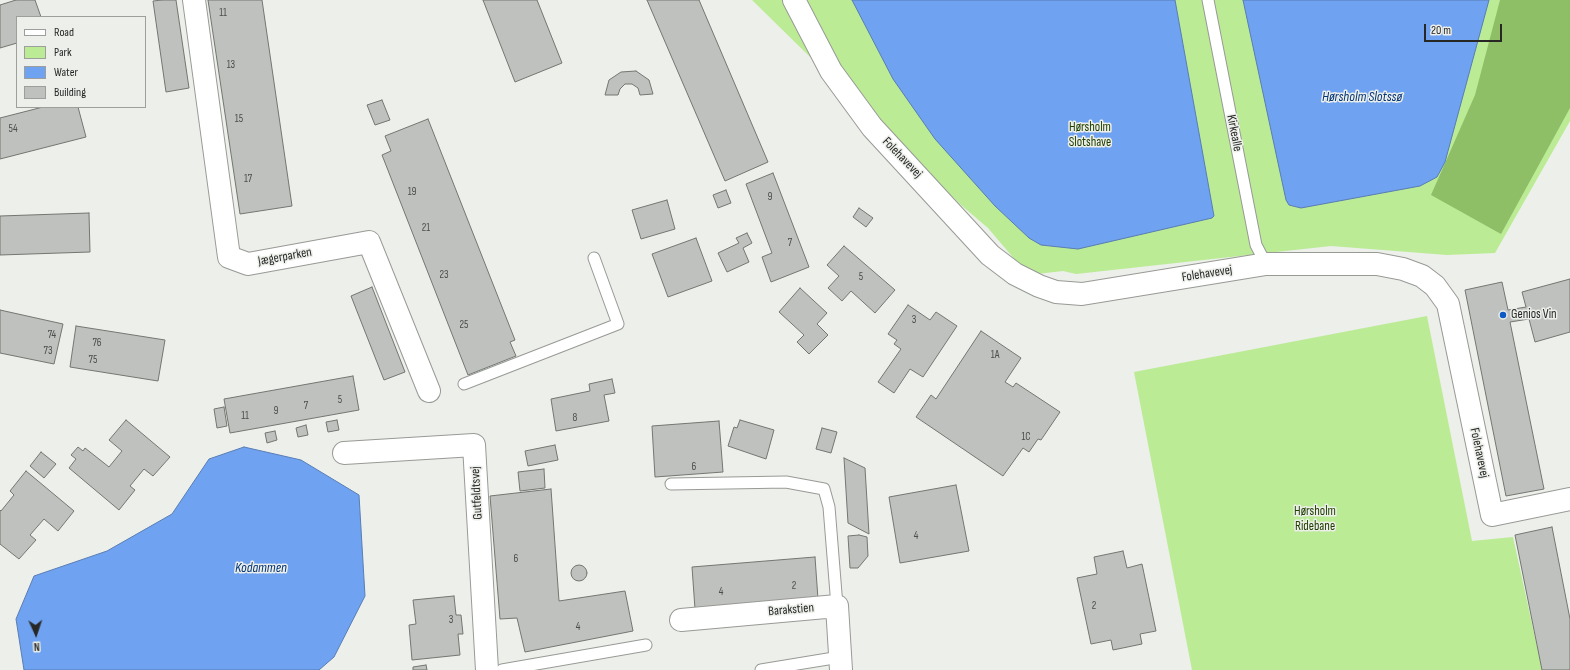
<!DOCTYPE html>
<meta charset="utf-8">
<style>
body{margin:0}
#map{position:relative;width:1570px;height:670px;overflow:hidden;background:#ecefea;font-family:"Sofia Sans Condensed",sans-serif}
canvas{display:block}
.legend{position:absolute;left:16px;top:16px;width:130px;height:92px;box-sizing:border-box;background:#ecefea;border:1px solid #9d9f9c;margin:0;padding:5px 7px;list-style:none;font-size:12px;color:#272826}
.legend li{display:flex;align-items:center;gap:8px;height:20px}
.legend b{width:20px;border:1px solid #9d9f9c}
.north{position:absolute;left:16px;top:614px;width:40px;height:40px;-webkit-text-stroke:3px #ecefea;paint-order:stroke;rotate:177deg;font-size:11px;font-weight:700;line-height:16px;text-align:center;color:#272826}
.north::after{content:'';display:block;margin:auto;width:14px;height:18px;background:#272826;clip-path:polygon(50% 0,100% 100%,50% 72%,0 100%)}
.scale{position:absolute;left:1424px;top:24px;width:78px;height:18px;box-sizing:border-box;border:2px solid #272826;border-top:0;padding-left:5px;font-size:12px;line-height:14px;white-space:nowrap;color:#272826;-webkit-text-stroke:3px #ecefea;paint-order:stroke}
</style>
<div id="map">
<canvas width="1570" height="670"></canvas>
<ul class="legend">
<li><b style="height:5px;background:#fff"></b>Road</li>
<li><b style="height:11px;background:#bbeb95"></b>Park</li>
<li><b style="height:11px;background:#6fa2f1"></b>Water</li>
<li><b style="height:11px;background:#bec1bd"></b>Building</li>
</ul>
<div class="north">N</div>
<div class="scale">20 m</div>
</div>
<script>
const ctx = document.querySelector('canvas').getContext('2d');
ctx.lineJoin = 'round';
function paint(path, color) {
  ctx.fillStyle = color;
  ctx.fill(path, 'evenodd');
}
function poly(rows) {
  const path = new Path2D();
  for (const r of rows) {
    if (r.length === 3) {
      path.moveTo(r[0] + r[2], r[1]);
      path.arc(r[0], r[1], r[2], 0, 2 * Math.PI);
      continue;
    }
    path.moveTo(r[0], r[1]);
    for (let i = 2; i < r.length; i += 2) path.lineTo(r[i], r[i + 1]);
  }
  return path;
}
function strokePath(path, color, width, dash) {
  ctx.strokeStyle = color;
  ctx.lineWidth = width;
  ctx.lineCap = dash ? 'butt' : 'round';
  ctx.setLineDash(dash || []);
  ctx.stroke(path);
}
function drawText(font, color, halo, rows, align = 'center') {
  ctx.font = font + ' "Sofia Sans Condensed",sans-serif';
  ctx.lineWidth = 3;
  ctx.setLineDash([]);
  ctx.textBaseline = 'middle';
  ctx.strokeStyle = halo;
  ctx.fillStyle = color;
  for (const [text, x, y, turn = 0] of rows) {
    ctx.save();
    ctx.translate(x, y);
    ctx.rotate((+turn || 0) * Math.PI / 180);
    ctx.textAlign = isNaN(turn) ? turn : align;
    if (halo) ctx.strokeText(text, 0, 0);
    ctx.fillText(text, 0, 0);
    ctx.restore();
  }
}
paint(poly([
 [752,0,1570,0,1570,121,1495,253,1447,255,1331,246,1076,274,1063,271,1028,275,988,228,961,205],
 [1427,316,1472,541,1513,537,1542,670,1192,670,1134,372]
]), '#bbeb95');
paint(poly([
 [1500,0,1570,0,1570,108,1501,234,1431,195,1475,95]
]), '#8ebe66');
const water = poly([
 [852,0,1175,0,1214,216,1212,218,1078,249,1041,245,1029,238,995,206,935,139,893,79,852,0],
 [1243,0,1489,0,1445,162,1437,177,1420,186,1301,208,1289,205,1286,200,1243,0],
 [244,447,301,460,359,495,365,596,334,657,319,670,24,670,16,619,34,576,107,551,172,514,209,459,244,447]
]);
paint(water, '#6fa2f1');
strokePath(water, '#597db4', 1);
const building = poly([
 [16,0,35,0,41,17,17,17,17,43,0,48,0,5,16,0],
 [162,0,176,0,189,88,166,92,153,1,162,0],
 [208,0,262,0,292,206,240,214,208,0],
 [483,0,537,0,562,63,515,82,483,0],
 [647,0,699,0,768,162,725,181,647,0],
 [636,71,649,80,653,94,640,95,638,88,632,84,625,84,620,89,618,95,605,95,609,80,621,72,636,71],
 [382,100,390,120,375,125,367,105,382,100],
 [43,107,78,107,86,137,0,159,0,118,43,107],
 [428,119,515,340,510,342,516,356,468,375,382,155,391,151,385,136,428,119],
 [773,173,809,267,771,282,762,257,772,253,746,184,773,173],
 [726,190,731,203,718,208,713,195,726,190],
 [667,200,675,229,641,239,632,210,667,200],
 [859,208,873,218,866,227,853,217,859,208],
 [89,213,90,252,0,255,0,216,89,213],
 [747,233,752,243,743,248,749,262,727,272,718,253,739,243,736,238,747,233],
 [696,238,712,281,668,297,652,254,696,238],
 [844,246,895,290,875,313,851,291,842,301,828,288,839,276,827,265,844,246],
 [1570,279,1570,332,1535,342,1529,319,1510,322,1544,489,1506,496,1465,290,1502,282,1508,310,1526,307,1522,292,1570,279],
 [372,287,405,372,384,380,351,296,372,287],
 [800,288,827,313,817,324,828,335,809,354,797,342,804,335,779,312,800,288],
 [908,305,930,320,936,312,957,326,923,377,910,369,894,393,878,382,901,349,894,344,897,340,888,334,908,305],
 [0,310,63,324,54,364,0,353,0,310],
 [76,326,165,340,158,381,70,367,76,326],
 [981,331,1021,358,1005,382,1013,387,1016,383,1060,412,1041,440,1038,439,1029,452,1023,448,1003,476,916,417,931,395,936,399,981,331],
 [353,376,359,410,230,433,224,399,353,376],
 [612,379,615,393,604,395,609,421,556,431,551,399,590,391,589,384,612,379],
 [224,407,227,426,217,428,214,409,224,407],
 [126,420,170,457,153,476,144,469,130,486,135,490,119,510,69,468,76,459,71,455,78,447,83,451,85,448,109,467,122,451,109,440,126,420],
 [337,420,339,430,328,432,326,422,337,420],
 [740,420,774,430,766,459,728,446,734,427,737,428,740,420],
 [719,421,723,472,655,477,652,426,719,421],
 [306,425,308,435,298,437,296,428,306,425],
 [822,428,837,432,831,453,816,449,822,428],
 [275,431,277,440,267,443,265,433,275,431],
 [555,445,558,460,528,466,525,451,555,445],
 [41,452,56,464,44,478,30,466,41,452],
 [844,458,865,468,869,534,848,523,844,458],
 [544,469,545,488,520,491,518,472,544,469],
 [26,471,74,511,58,531,44,519,30,535,36,540,19,559,0,544,0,510,1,511,14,495,10,491,26,471],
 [956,485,969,551,900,563,889,497,956,485],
 [551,489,559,601,625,591,633,631,525,652,517,618,500,619,490,496,551,489],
 [1552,527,1570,619,1570,670,1542,670,1515,535,1552,527],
 [859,535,867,537,868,556,858,568,850,568,848,536,859,535],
 [1123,551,1127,568,1142,564,1156,631,1140,634,1142,644,1113,650,1111,640,1091,644,1077,578,1097,574,1094,557,1123,551],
 [815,557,818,599,695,609,692,567,815,557],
 [579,573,8],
 [454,596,456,615,461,615,463,634,458,634,460,655,412,660,409,625,416,624,413,600,454,596],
 [426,665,427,670,413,670,413,667,426,665]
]);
paint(building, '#bec1bd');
strokePath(building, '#737671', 1);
const lane = poly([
 [1208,0,1256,245,1266,264],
 [464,384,618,324,594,258],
 [671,484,786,482,824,489,829,507,837,606],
 [502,670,646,645],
 [761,670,840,657]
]);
const street = poly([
 [194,0,229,257,248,264,369,242,429,391],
 [794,0,831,71,872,127,990,255,1015,274,1039,286,1056,292,1082,294,1266,264,1377,264,1403,269,1422,276,1435,286,1448,304,1492,515,1570,499],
 [344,453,474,445,487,670],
 [681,620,837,606,841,670]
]);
strokePath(lane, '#989a96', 13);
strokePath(street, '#989a96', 24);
strokePath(lane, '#fff', 11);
strokePath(street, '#fff', 22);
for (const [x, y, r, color] of [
 [1503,315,4,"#0c5bc5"]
]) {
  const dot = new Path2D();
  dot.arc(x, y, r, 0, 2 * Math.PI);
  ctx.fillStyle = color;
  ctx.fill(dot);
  strokePath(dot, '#ecefea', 1.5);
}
drawText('11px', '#4d4e4c', null, [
 ["11",223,13],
 ["13",231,65],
 ["15",239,119],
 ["54",13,129],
 ["17",248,179],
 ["19",412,192],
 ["9",770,197],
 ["21",426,228],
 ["7",790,243],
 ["23",444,275],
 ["5",861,277],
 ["3",914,320],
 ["25",464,325],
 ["74",52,335],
 ["76",97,343],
 ["73",48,351],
 ["1A",995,355],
 ["75",93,360],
 ["5",340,400],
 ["7",306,406],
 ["9",276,411],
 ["11",245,416],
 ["8",575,418],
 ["1C",1026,437],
 ["6",694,467],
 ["4",916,536],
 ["6",516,559],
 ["2",794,586],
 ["4",721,592],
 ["2",1094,606],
 ["3",451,620],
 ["4",578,627]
]);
drawText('13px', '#213f00', '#ecefea', [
 ["Hørsholm",1090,128],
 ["Slotshave",1090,143],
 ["Hørsholm",1315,512],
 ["Ridebane",1315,527]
]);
drawText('13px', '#272826', '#ecefea', [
 ["Kirkealle",1234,133,79],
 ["Folehavevej",902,158,46],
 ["Jægerparken",285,257,-10],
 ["Folehavevej",1207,274,-9],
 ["Folehavevej",1479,453,78],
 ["Gutfeldtsvej",477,493,-93],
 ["Barakstien",791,610,-5]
]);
drawText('13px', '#272826', '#ecefea', [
 ["Genios Vin",1511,315]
], 'left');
drawText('italic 14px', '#033478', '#ecefea', [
 ["Hørsholm Slotssø",1362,97],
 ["Kodammen",261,568]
]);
</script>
